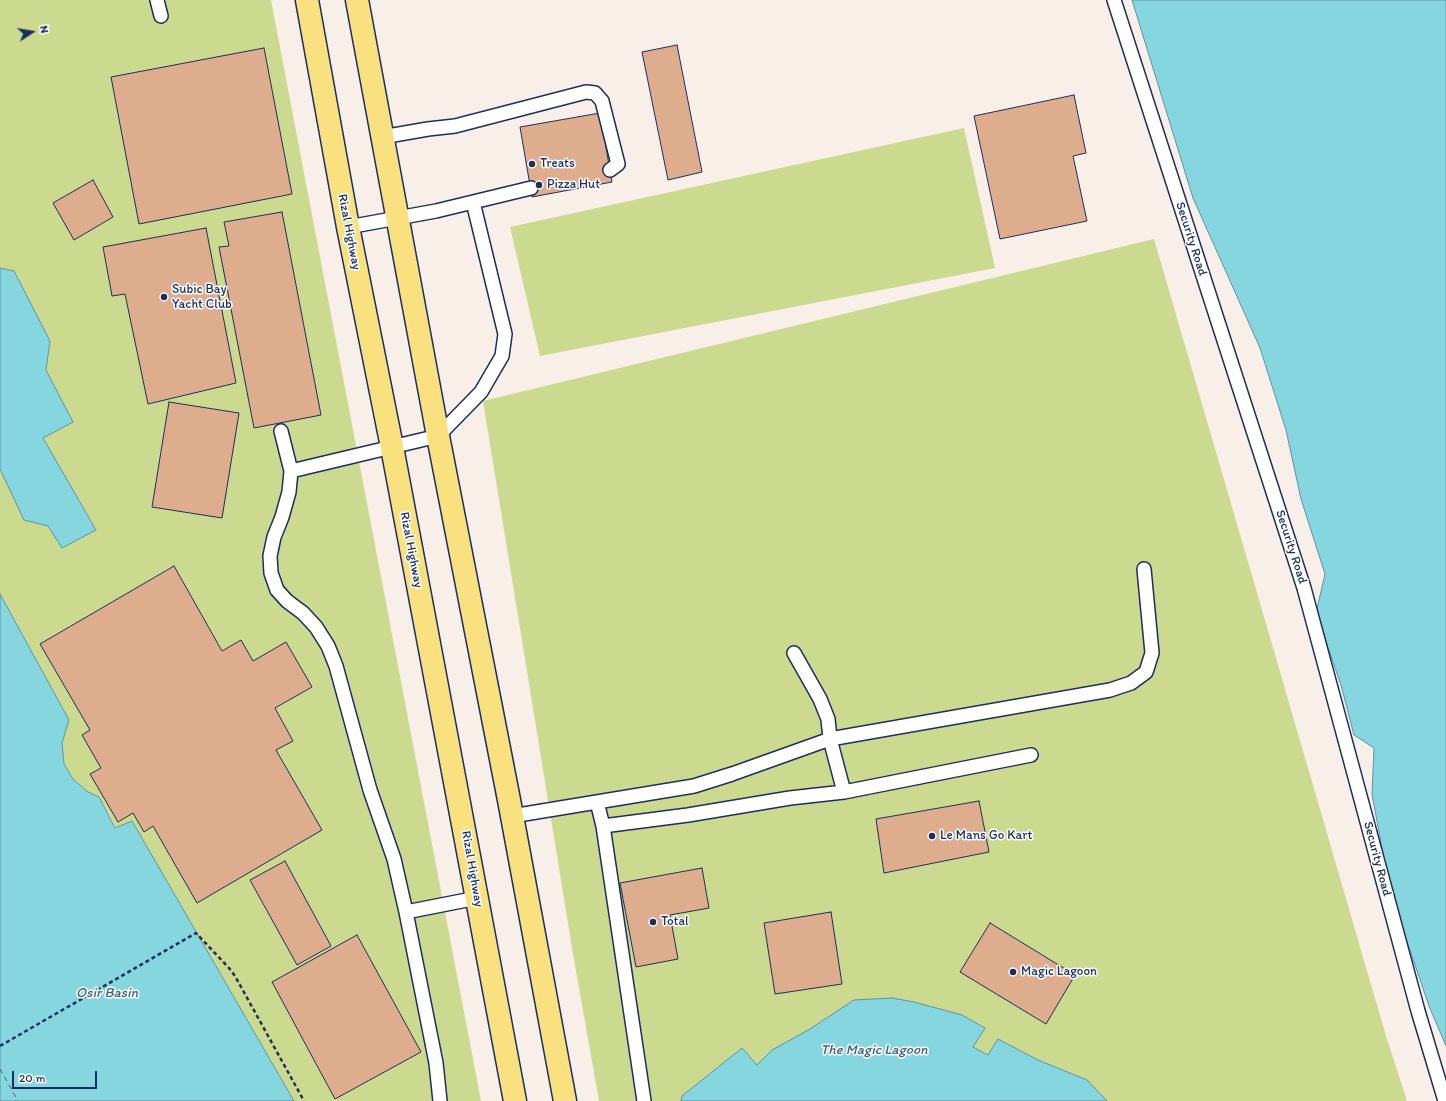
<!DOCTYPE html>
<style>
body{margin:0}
#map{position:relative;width:1446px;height:1101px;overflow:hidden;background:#f8efe8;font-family:Itim,sans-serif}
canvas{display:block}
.north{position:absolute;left:12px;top:12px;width:40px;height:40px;-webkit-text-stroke:3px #fff;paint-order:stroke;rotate:78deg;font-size:11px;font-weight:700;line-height:16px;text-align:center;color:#1b2f5e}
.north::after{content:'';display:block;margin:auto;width:14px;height:18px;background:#1b2f5e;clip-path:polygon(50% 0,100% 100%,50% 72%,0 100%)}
.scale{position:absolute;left:12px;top:1071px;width:85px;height:18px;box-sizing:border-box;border:2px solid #1b2f5e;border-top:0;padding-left:5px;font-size:12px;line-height:14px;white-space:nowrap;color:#1b2f5e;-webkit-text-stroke:3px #fff;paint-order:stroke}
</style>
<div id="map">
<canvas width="1446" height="1101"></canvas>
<div class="north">N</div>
<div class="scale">20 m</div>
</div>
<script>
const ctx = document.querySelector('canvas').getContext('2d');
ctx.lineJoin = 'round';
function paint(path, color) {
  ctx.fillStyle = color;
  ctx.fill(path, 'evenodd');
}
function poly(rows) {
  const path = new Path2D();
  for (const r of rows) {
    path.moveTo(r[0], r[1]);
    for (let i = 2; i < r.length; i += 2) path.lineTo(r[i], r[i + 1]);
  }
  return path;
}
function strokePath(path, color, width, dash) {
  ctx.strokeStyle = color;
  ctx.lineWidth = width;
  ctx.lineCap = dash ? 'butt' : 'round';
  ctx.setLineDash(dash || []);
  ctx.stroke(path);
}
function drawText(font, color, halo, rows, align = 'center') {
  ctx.font = font + ' Itim,sans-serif';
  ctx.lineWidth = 3;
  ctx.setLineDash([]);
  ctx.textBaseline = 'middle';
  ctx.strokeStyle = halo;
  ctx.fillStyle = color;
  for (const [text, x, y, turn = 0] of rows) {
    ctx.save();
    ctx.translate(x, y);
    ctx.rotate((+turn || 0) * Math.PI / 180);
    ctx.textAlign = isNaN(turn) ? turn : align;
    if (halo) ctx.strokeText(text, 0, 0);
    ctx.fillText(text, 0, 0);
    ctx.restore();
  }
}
paint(poly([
 [0,0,271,0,481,1101,294,1101,132,822,116,828,99,797,88,792,73,779,64,764,62,743,69,720,0,594],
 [964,128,995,268,540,356,510,227],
 [1154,239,1386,1036,1407,1101,599,1101,573,954,483,401]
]), '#cbda8e');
const water = poly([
 [1132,0,1446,0,1446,1046,1429,1006,1390,892,1372,794,1374,748,1354,735,1341,685,1316,613,1325,574,1301,499,1286,430,1260,348,1193,198,1132,0],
 [0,268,14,271,50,341,46,370,73,422,43,438,96,530,62,548,48,526,24,520,0,469,0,268],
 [0,594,69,720,62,743,64,764,73,779,88,792,99,797,115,828,132,821,294,1101,0,1101,0,594],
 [892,998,914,1002,962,1015,985,1028,973,1047,988,1055,998,1039,1038,1060,1087,1080,1107,1101,681,1101,682,1096,742,1048,757,1065,772,1050,810,1029,854,1000,892,998]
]);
paint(water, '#85d6de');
strokePath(water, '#5b93ab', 1);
strokePath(poly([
 [0,1069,18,1101]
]), '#3b6184', 1, [5, 4]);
const building = poly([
 [677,45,702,172,668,180,642,52,677,45],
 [264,48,292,194,139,224,111,77,264,48],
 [1074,95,1086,153,1073,156,1087,221,1000,239,974,116,1074,95],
 [600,113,612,182,532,197,520,127,600,113],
 [93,180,113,217,74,240,53,203,93,180],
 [282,212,321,415,254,428,219,247,229,246,224,222,282,212],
 [206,228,236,383,148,404,125,294,112,296,103,247,206,228],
 [169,402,239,413,222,518,152,507,169,402],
 [174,566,222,651,241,640,253,661,286,642,312,687,275,708,293,741,276,750,322,830,197,903,153,826,144,832,133,813,118,822,90,774,101,768,82,735,90,730,40,644,174,566],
 [979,801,989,852,884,873,876,819,979,801],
 [285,861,331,946,297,965,250,880,285,861],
 [702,868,709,908,670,915,678,959,636,967,620,883,702,868],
 [831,912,842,984,775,994,764,923,831,912],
 [990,923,1075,975,1046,1024,960,972,990,923],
 [357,935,421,1052,335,1099,272,982,357,935]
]);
paint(building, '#ddad8e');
strokePath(building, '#1b2f5e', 1);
const lane = poly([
 [157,0,161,16],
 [1114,0,1304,588,1418,1011,1445,1101],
 [382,137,428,129,455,126,586,92,595,93,602,101,618,164,610,170],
 [348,227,436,211,531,188],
 [281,431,291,471,289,492,282,517,274,537,270,556,271,573,277,590,287,601,303,613,316,627,328,646,336,666,370,790,394,859,406,912,436,1063,440,1101],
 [291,471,438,436,481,392,502,356,505,334,473,202],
 [794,653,820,699,828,719,830,739,844,792],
 [597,802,603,826,644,1101],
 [512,816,694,786,732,774,830,739,1110,690,1131,683,1146,672,1152,653,1144,569],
 [603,826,688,815,790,798,844,792,1031,755],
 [406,912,477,898]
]);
const primary = poly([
 [307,0,348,227,392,447,515,1101],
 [357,0,438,436,509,800,565,1101]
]);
strokePath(lane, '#1b2f5e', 16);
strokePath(primary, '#1b2f5e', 25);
strokePath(poly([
 [0,1046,196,933,229,968,235,976,304,1101]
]), '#1b2f5e', 2.5, [4, 3]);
strokePath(lane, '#fff', 13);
strokePath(primary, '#fae180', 22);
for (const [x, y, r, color] of [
 [532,164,4,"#1b2f5e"],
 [539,185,4,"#1b2f5e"],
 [164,297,4,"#1b2f5e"],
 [932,836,4,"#1b2f5e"],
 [653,922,4,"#1b2f5e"],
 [1013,972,4,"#1b2f5e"]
]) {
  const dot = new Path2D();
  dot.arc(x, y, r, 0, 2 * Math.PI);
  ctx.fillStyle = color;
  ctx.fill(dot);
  strokePath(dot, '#fff', 1.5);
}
drawText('13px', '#1b2f5e', '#fff', [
 ["Treats",540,164],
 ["Pizza Hut",547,185],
 ["Subic Bay",172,290],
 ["Yacht Club",172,305],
 ["Le Mans Go Kart",940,836],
 ["Total",661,922],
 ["Magic Lagoon",1021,972]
], 'left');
drawText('13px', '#1b2f5e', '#fff', [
 ["Rizal Highway",349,232,79],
 ["Security Road",1191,239,72],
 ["Security Road",1291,547,72],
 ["Rizal Highway",411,550,79],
 ["Security Road",1377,859,75],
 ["Rizal Highway",472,869,80]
]);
drawText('italic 14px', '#3b6184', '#fff', [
 ["Osir Basin",107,993],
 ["The Magic Lagoon",874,1050]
]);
</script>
